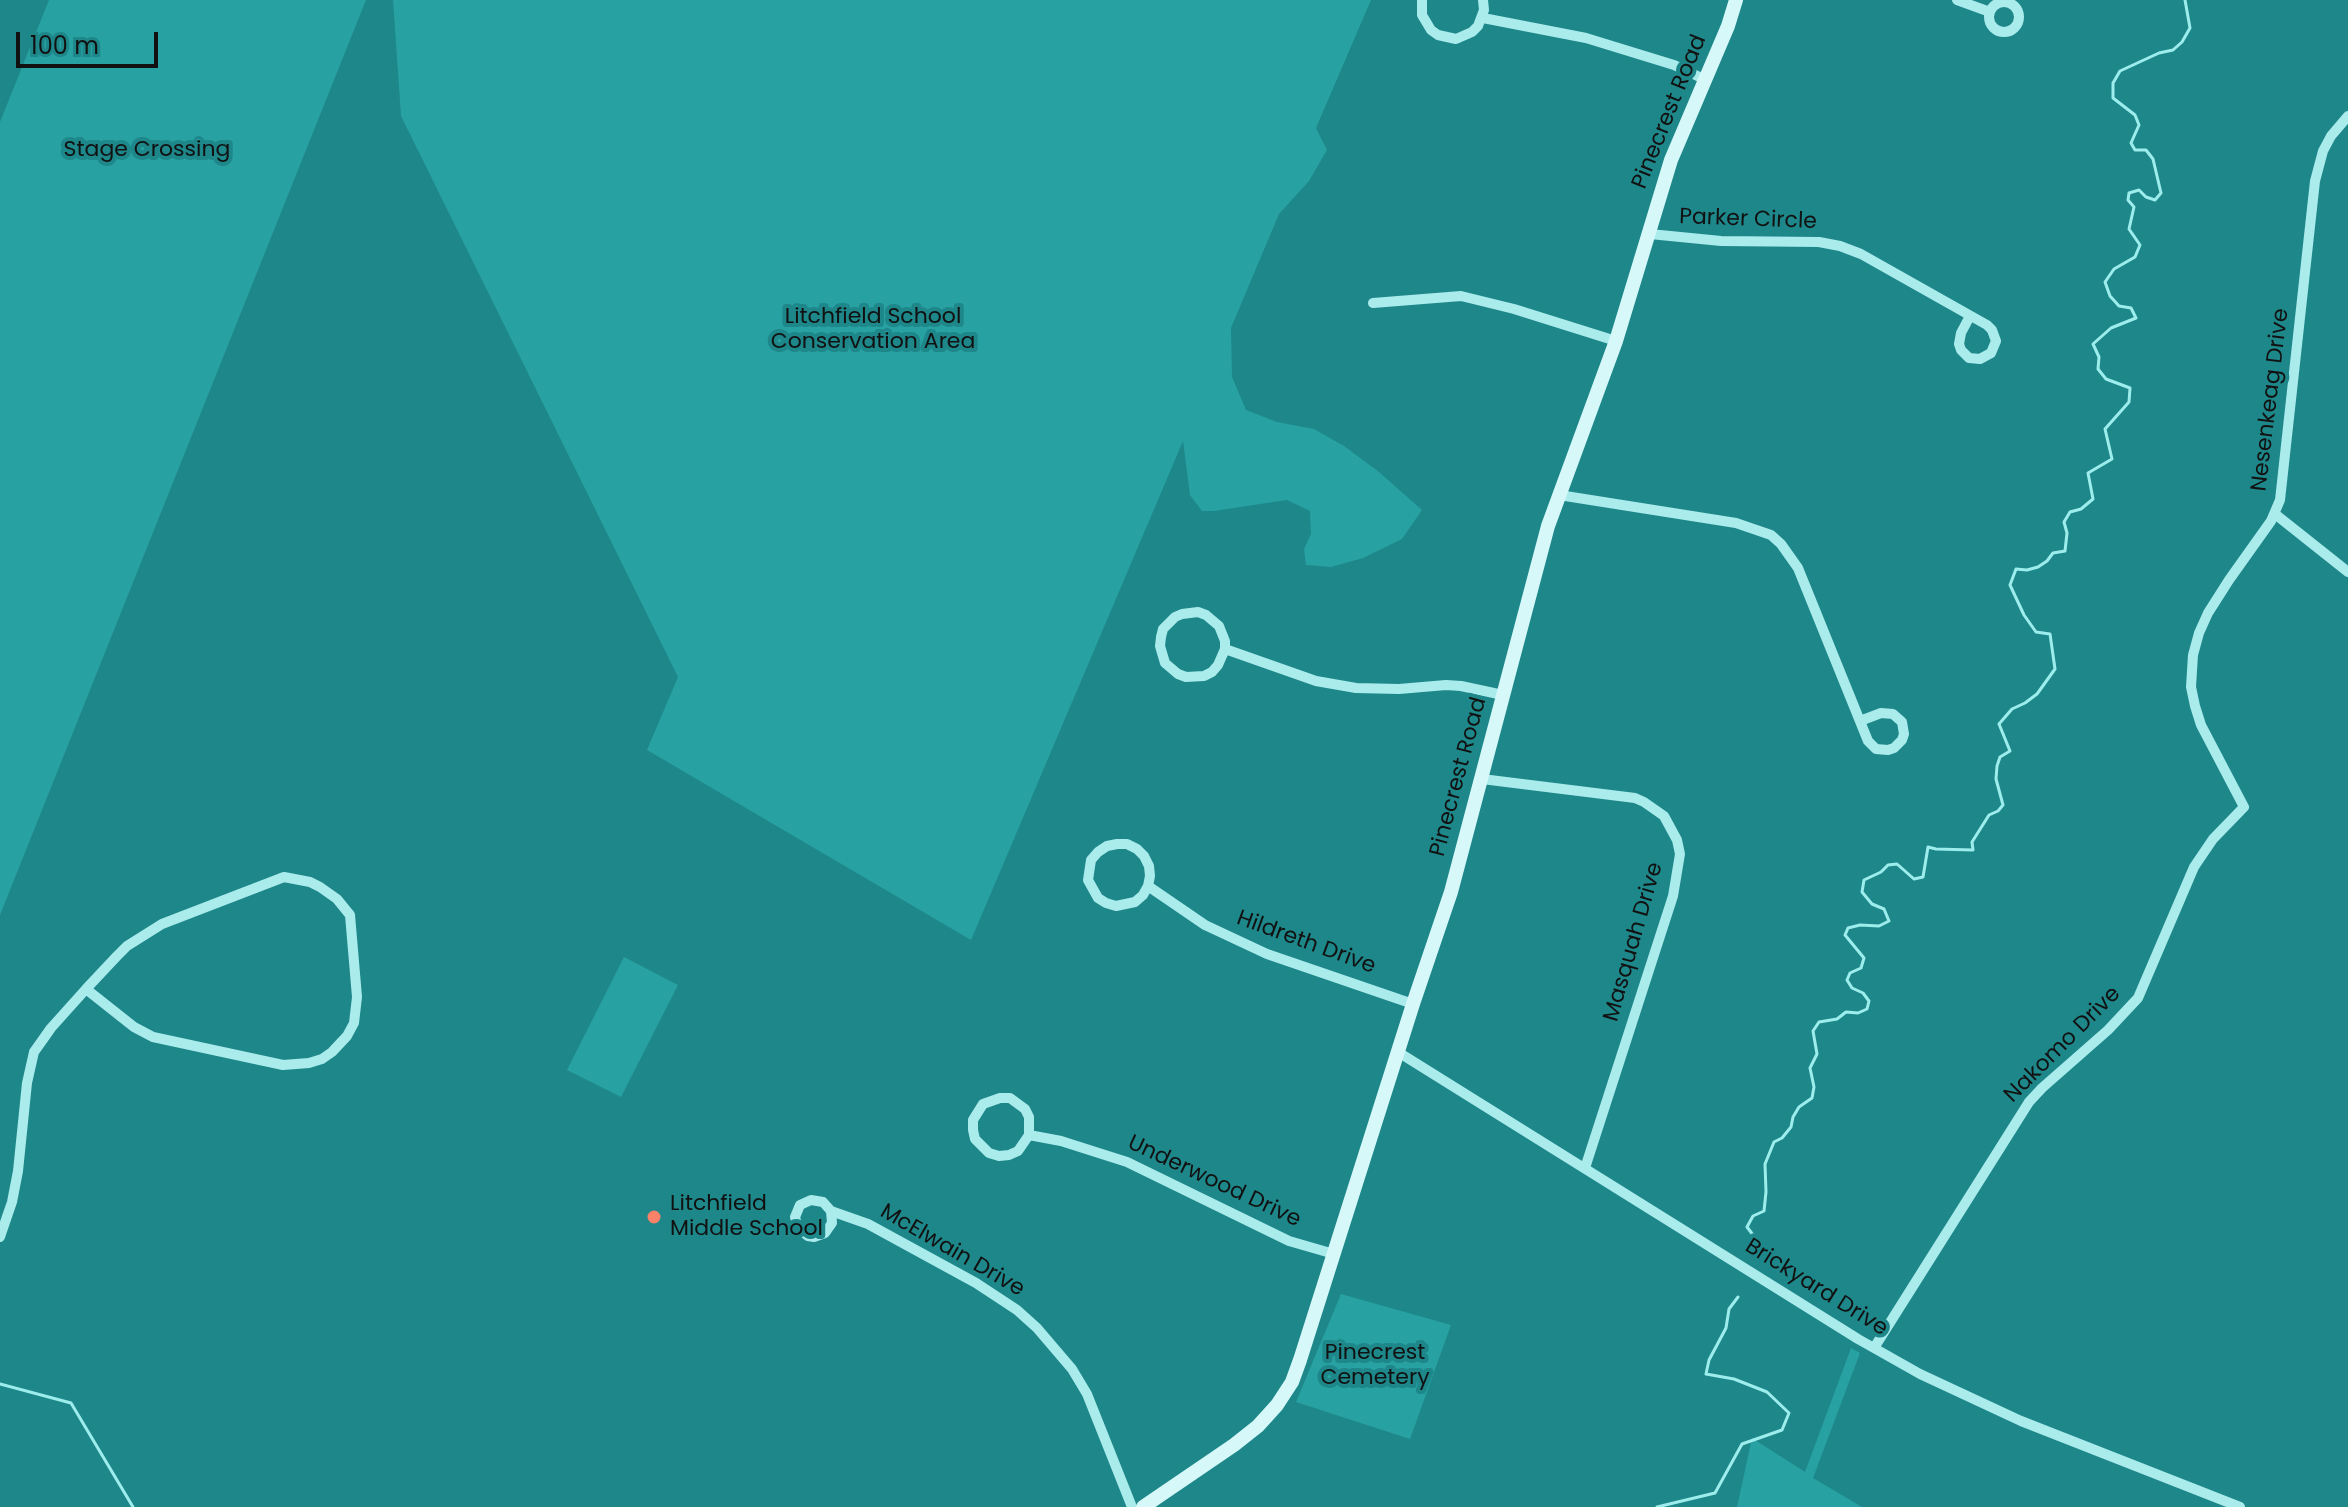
<!DOCTYPE html>
<style>
body{margin:0}
#map{position:relative;width:2348px;height:1507px;overflow:hidden;background:#1e878a;font-family:Poppins,sans-serif}
canvas{display:block}
.scale{position:absolute;left:16px;top:32px;width:142px;height:36px;box-sizing:border-box;border:4px solid #111;border-top:0;padding-left:10px;font-size:24px;line-height:28px;white-space:nowrap;color:#111;-webkit-text-stroke:6px #1e878a;paint-order:stroke}
</style>
<div id="map">
<canvas width="2348" height="1507"></canvas>
<div class="scale">100 m</div>
</div>
<script>
const ctx = document.querySelector('canvas').getContext('2d');
ctx.lineJoin = 'round';
function paint(path, color) {
  ctx.fillStyle = color;
  ctx.fill(path, 'evenodd');
}
function poly(rows) {
  const path = new Path2D();
  for (const r of rows) {
    if (r.length === 3) {
      path.moveTo(r[0] + r[2], r[1]);
      path.arc(r[0], r[1], r[2], 0, 2 * Math.PI);
      continue;
    }
    path.moveTo(r[0], r[1]);
    for (let i = 2; i < r.length; i += 2) path.lineTo(r[i], r[i + 1]);
  }
  return path;
}
function strokePath(path, color, width, dash) {
  ctx.strokeStyle = color;
  ctx.lineWidth = width;
  ctx.lineCap = dash ? 'butt' : 'round';
  ctx.setLineDash(dash || []);
  ctx.stroke(path);
}
function drawText(font, color, halo, rows, align = 'center') {
  ctx.font = font + ' Poppins,sans-serif';
  ctx.lineWidth = 8;
  ctx.setLineDash([]);
  ctx.textBaseline = 'middle';
  ctx.strokeStyle = halo;
  ctx.fillStyle = color;
  for (const [text, x, y, turn = 0] of rows) {
    ctx.save();
    ctx.translate(x, y);
    ctx.rotate((+turn || 0) * Math.PI / 180);
    ctx.textAlign = isNaN(turn) ? turn : align;
    if (halo) ctx.strokeText(text, 0, 0);
    ctx.fillText(text, 0, 0);
    ctx.restore();
  }
}
paint(poly([
 [49,0,366,0,0,915,0,122],
 [393,0,1371,0,1316,128,1327,150,1309,181,1279,214,1231,328,1232,377,1246,410,1277,422,1314,429,1344,446,1379,472,1422,510,1402,539,1363,558,1331,567,1306,565,1304,549,1311,534,1310,511,1287,500,1214,511,1202,511,1190,495,1183,441,971,940,647,750,678,677,401,116],
 [624,957,678,985,621,1097,567,1070],
 [1341,1294,1451,1325,1410,1439,1296,1402],
 [1851,1348,1860,1353,1813,1478,1862,1507,1737,1507,1752,1438,1805,1472]
]), '#28a1a3');
strokePath(poly([
 [1760,1244,1747,1227,1753,1216,1764,1211,1766,1192,1765,1164,1774,1142,1782,1138,1791,1127,1793,1117,1799,1107,1812,1098,1814,1087,1810,1068,1817,1054,1813,1031,1819,1022,1837,1019,1846,1012,1858,1013,1867,1009,1869,1001,1863,993,1852,988,1847,980,1850,973,1861,968,1864,958,1845,935,1848,928,1860,925,1879,926,1889,921,1884,909,1872,904,1862,892,1864,880,1881,872,1888,865,1897,864,1914,879,1923,877,1928,847,1936,849,1973,850,1972,842,1989,815,1998,811,2003,805,1996,779,1997,766,2000,757,2010,751,1999,724,2012,709,2025,703,2037,694,2055,669,2050,634,2036,632,2024,615,2010,585,2016,569,2027,570,2038,567,2047,561,2053,553,2065,551,2067,533,2064,522,2070,512,2081,509,2093,499,2088,473,2112,459,2105,429,2129,402,2130,388,2106,379,2098,369,2099,357,2093,344,2111,328,2136,318,2131,308,2119,306,2110,296,2105,282,2114,269,2135,257,2140,245,2129,229,2134,207,2128,200,2129,193,2139,190,2146,197,2155,200,2161,193,2153,159,2146,150,2135,150,2131,143,2139,125,2135,115,2113,98,2113,83,2120,71,2159,53,2173,50,2182,42,2190,28,2185,0],
 [0,1384,71,1403,133,1507],
 [1657,1507,1715,1493,1742,1444,1782,1430,1789,1413,1767,1392,1734,1379,1706,1374,1709,1360,1726,1328,1729,1309,1738,1297]
]), '#9deded', 3);
strokePath(poly([
 [1422,0,1422,15,1431,30,1438,35,1456,39,1472,32,1478,26,1484,10,1483,0],
 [1957,0,1990,12],
 [2004,17,15],
 [1483,18,1586,38,1674,65,1706,80],
 [1650,234,1721,241,1819,242,1840,246,1861,254,1987,325,1992,330,1996,341,1991,353,1980,359,1969,358,1961,350,1959,344,1961,333,1970,316],
 [1373,303,1461,296,1514,309,1616,341],
 [1559,495,1736,523,1771,535,1781,544,1798,568,1868,741,1876,749,1888,750,1894,748,1902,740,1904,734,1902,722,1893,714,1881,713,1860,721],
 [2275,514,2348,572],
 [1225,649,1218,665,1212,672,1204,676,1186,677,1178,674,1165,663,1160,646,1161,637,1163,629,1175,617,1182,614,1198,612,1206,615,1219,626,1225,641,1225,649,1316,681,1356,688,1399,689,1446,685,1461,686,1503,695],
 [1482,779,1635,798,1644,802,1664,816,1677,840,1680,854,1673,896,1585,1168],
 [1148,886,1143,895,1135,902,1116,906,1106,903,1098,898,1088,880,1091,860,1098,852,1107,846,1117,844,1127,844,1137,849,1144,856,1149,866,1150,876,1148,886,1205,925,1267,954,1413,1004],
 [1398,1052,1858,1339,1920,1374,2021,1421,2240,1507],
 [1029,1135,1018,1151,1009,1155,999,1156,989,1153,975,1139,973,1130,973,1120,983,1104,1000,1098,1010,1098,1025,1109,1029,1117,1029,1135,1061,1141,1127,1162,1289,1241,1334,1254],
 [831,1211,832,1223,825,1233,814,1237,808,1236,798,1228,795,1217,800,1205,811,1200,823,1202,831,1211,868,1224,976,1283,1017,1310,1037,1328,1072,1369,1087,1394,1132,1507],
 [0,1237,12,1202,18,1171,27,1083,34,1052,51,1028,86,989,117,956,127,946,162,924,284,877,310,882,320,887,337,899,350,915,357,997,354,1023,347,1036,332,1052,322,1059,309,1063,283,1065,153,1037,134,1027,86,989],
 [1874,1348,2029,1102,2042,1088,2108,1030,2138,998,2194,867,2213,839,2244,807,2201,725,2195,706,2191,687,2193,655,2199,633,2208,613,2229,580,2271,521,2280,500,2315,181,2323,151,2331,136,2348,116]
]), '#aaebec', 10);
strokePath(poly([
 [1143,1507,1234,1445,1258,1426,1277,1405,1292,1382,1300,1360,1413,1004,1451,892,1548,526,1616,341,1671,160,1728,26,1736,0]
]), '#d6f8f9', 14);
for (const [x, y, r, color] of [
 [654,1217,8,"#fa8269"]
]) {
  const dot = new Path2D();
  dot.arc(x, y, r, 0, 2 * Math.PI);
  ctx.fillStyle = color;
  ctx.fill(dot);
  strokePath(dot, '#1e878a', 3);
}
drawText('22px', '#111', '#1e878a', [
 ["Pinecrest Road",1670,112,-68],
 ["Parker Circle",1748,220,2],
 ["Nesenkeag Drive",2271,400,-83],
 ["Pinecrest Road",1459,777,-75],
 ["Masquah Drive",1634,942,-74],
 ["Hildreth Drive",1306,943,20],
 ["Nakomo Drive",2063,1045,-45],
 ["Underwood Drive",1214,1182,25],
 ["McElwain Drive",952,1251,30],
 ["Brickyard Drive",1816,1288,32]
]);
drawText('22px', '#111', '#1e878a', [
 ["Stage Crossing",147,150],
 ["Litchfield School",873,317],
 ["Conservation Area",873,342],
 ["Pinecrest",1375,1353],
 ["Cemetery",1375,1378]
]);
drawText('22px', '#111', '#1e878a', [
 ["Litchfield",670,1204],
 ["Middle School",670,1229]
], 'left');
</script>
